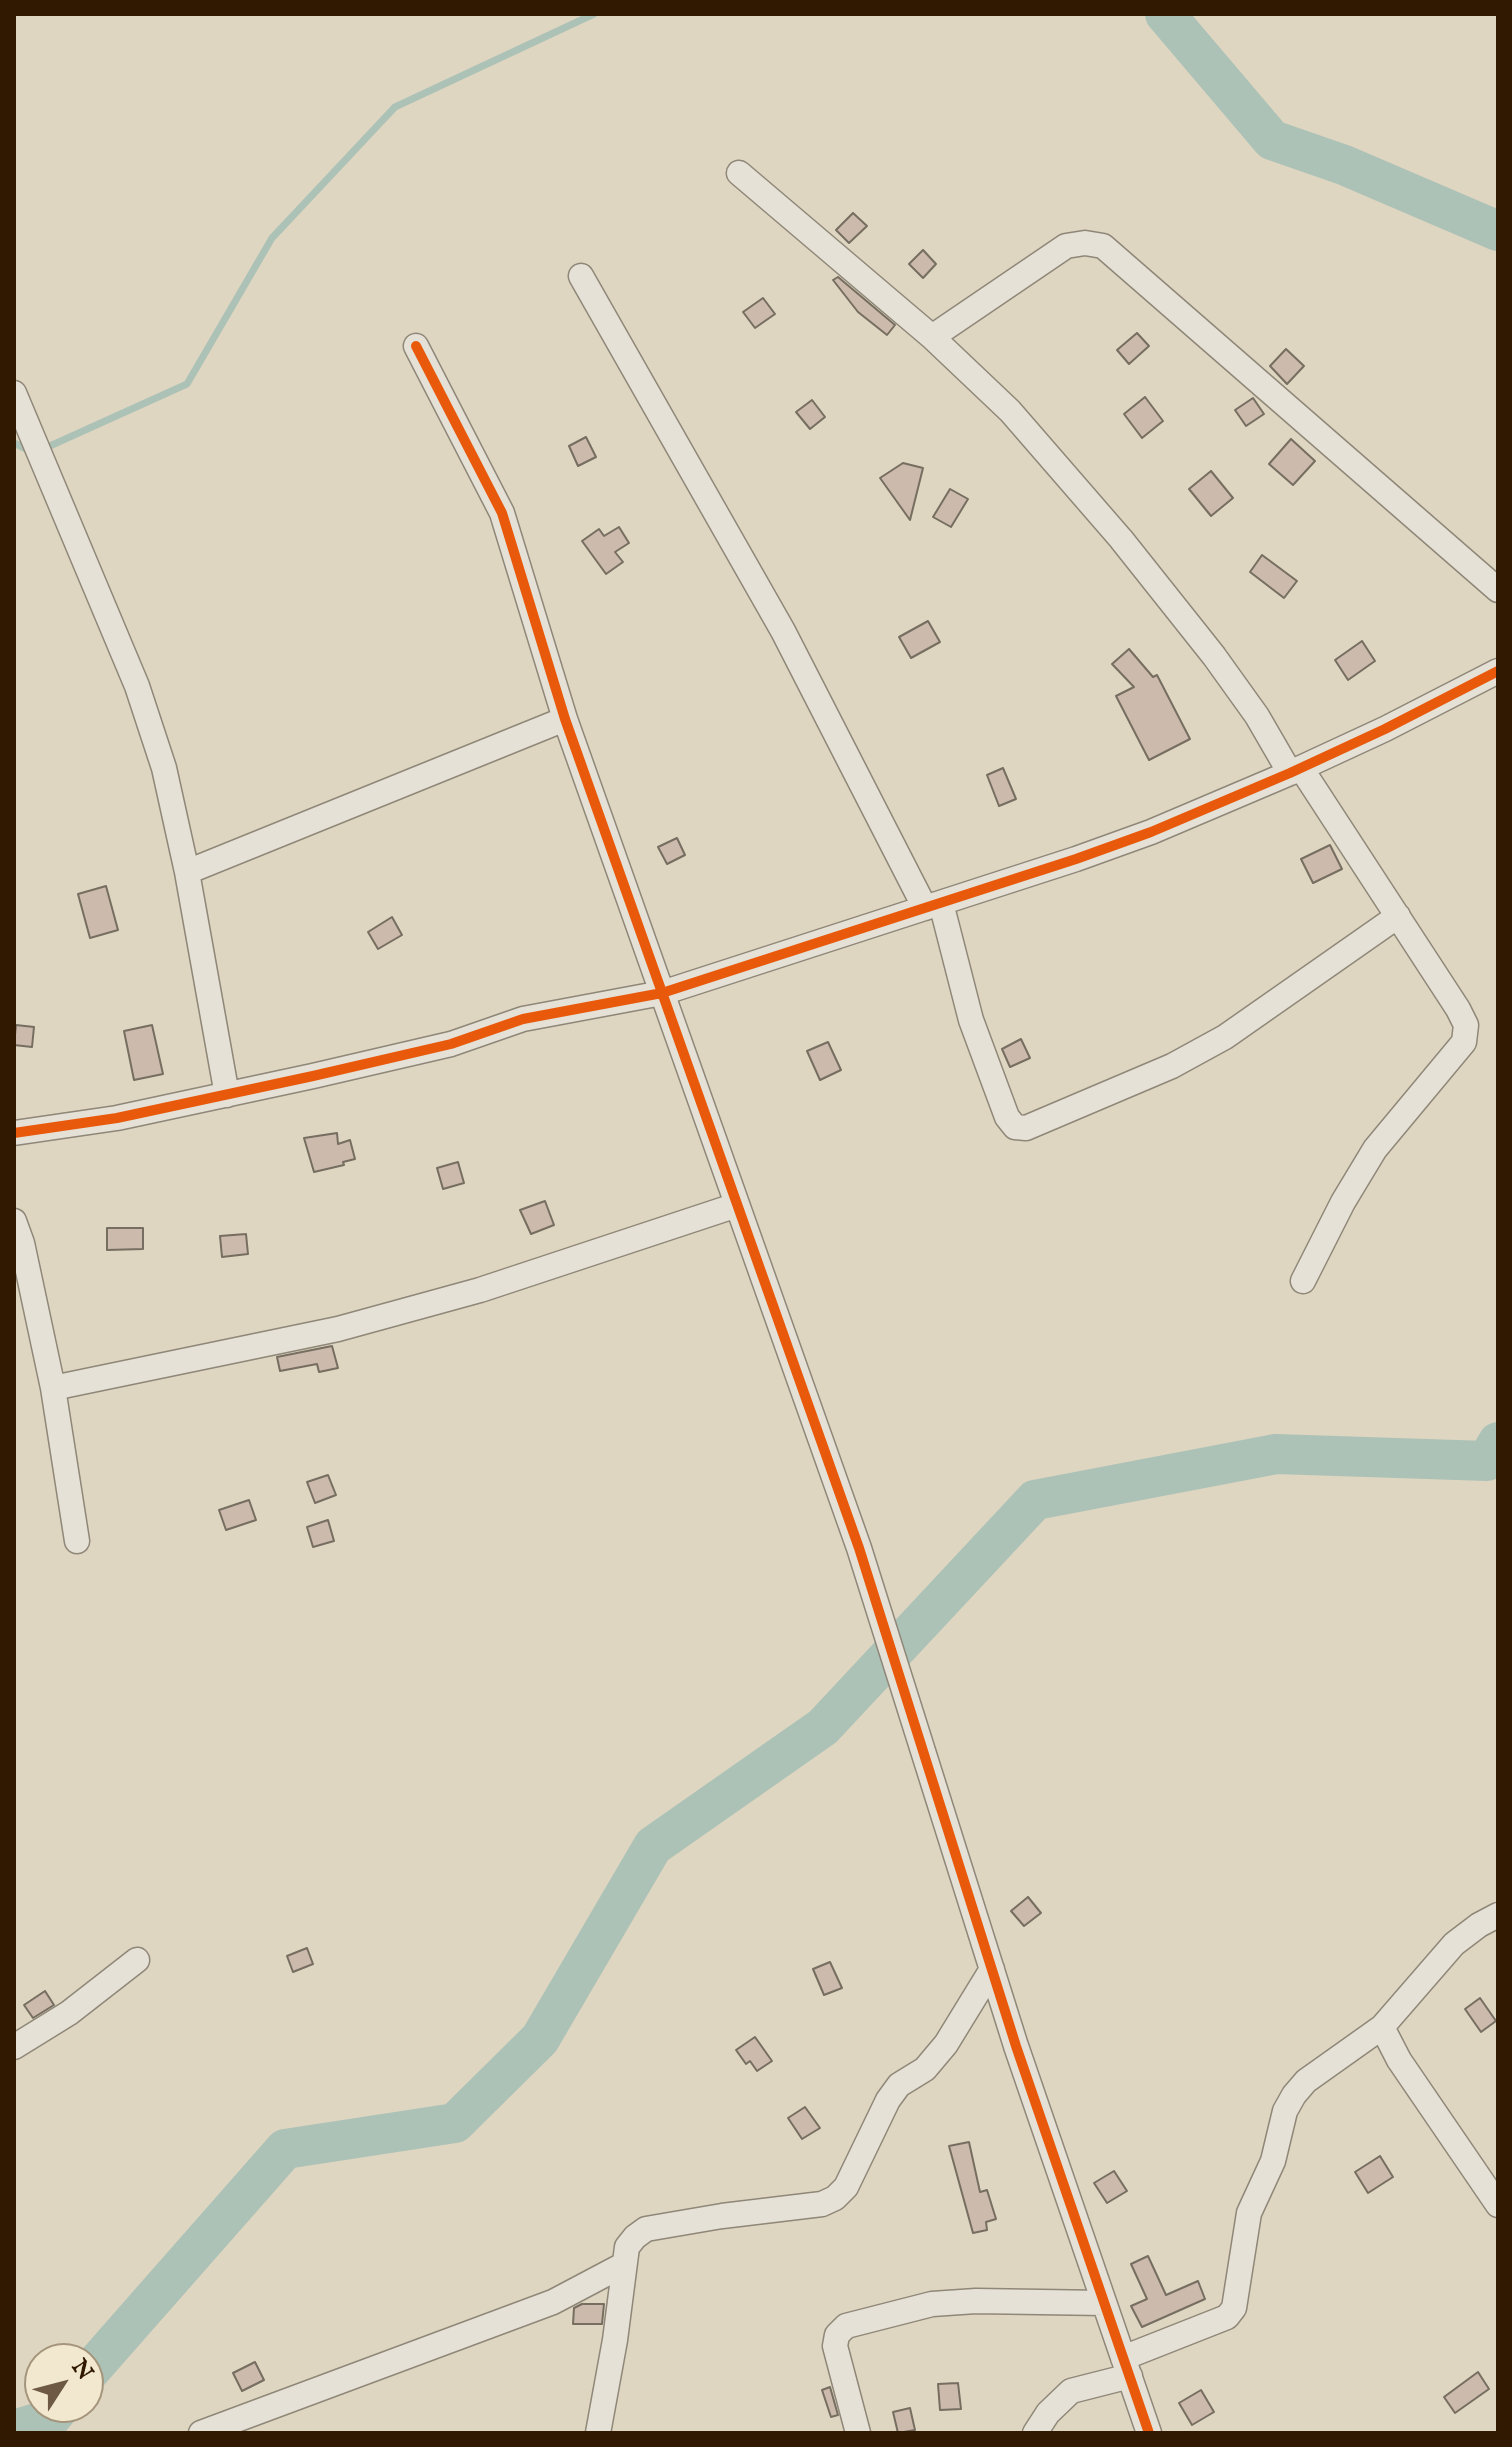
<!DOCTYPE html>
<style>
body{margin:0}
#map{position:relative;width:1512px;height:2447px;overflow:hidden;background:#ded6c1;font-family:"IM FELL English",serif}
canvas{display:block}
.frame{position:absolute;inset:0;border:16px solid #311800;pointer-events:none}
.north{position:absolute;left:24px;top:2343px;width:80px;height:80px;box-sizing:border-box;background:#f1e8cf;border:2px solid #a4957c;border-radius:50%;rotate:54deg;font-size:22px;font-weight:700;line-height:32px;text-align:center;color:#311800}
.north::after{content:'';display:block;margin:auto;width:28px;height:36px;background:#6e5a44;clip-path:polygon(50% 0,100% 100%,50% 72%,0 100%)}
</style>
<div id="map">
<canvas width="1512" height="2447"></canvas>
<div class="frame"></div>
<div class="north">N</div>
</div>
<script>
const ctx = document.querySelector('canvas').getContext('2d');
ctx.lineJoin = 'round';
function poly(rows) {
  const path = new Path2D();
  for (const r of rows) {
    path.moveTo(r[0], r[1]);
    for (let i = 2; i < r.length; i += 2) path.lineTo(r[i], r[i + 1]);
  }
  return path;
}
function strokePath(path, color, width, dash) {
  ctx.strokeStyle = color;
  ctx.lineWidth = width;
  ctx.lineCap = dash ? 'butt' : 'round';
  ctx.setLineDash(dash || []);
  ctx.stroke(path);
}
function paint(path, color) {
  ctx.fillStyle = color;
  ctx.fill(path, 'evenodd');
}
strokePath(poly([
 [14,443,30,451],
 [41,450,187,384,272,238,395,107,594,14]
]), '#adc2b7', 7);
strokePath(poly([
 [1165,14,1272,140,1344,165,1498,231],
 [88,2373,285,2149,455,2123,540,2039,653,1846,823,1727,1035,1500,1276,1454,1487,1461,1498,1442],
 [14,2430,50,2419,60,2407]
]), '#adc2b7', 40);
const building = poly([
 [853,213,867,226,849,243,836,230,853,213],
 [923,250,936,264,923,278,909,264,923,250],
 [838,277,895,325,887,335,858,312,833,280,838,277],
 [763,298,775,314,755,328,743,312,763,298],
 [1137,333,1149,346,1129,364,1117,350,1137,333],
 [1286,349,1304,366,1287,384,1270,366,1286,349],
 [1145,397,1163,421,1142,438,1124,414,1145,397],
 [1253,398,1264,414,1246,426,1235,410,1253,398],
 [812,400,825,417,810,429,796,412,812,400],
 [586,437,596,457,578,466,569,446,586,437],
 [1291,439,1315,461,1293,485,1269,464,1291,439],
 [903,463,923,468,910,520,880,478,903,463],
 [1211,471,1233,498,1211,516,1189,489,1211,471],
 [950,489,968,499,951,527,933,517,950,489],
 [619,527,629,543,615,552,623,562,606,574,582,541,599,529,604,536,619,527],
 [1262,555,1297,581,1284,598,1250,572,1262,555],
 [928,621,940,642,911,658,899,637,928,621],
 [1362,641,1375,661,1348,680,1335,660,1362,641],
 [1129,649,1153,677,1157,675,1190,739,1149,760,1116,696,1134,687,1112,664,1129,649],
 [1003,768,1016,799,999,806,987,775,1003,768],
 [677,838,685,855,667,864,658,847,677,838],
 [1330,845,1342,869,1313,883,1301,859,1330,845],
 [106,886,118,930,90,938,78,894,106,886],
 [392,917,402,935,378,949,368,932,392,917],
 [16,1025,34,1027,32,1047,14,1045,16,1025],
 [152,1025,163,1074,134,1080,124,1031,152,1025],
 [1021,1039,1030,1058,1010,1067,1002,1049,1021,1039],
 [828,1042,841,1070,820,1080,807,1051,828,1042],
 [337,1133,338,1144,350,1140,355,1159,343,1162,344,1165,314,1172,304,1138,337,1133],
 [458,1162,464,1183,443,1189,437,1168,458,1162],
 [545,1201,554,1225,531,1234,520,1210,545,1201],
 [107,1228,143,1228,143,1249,107,1250,107,1228],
 [246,1234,248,1254,222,1257,220,1236,246,1234],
 [332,1346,338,1368,319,1372,317,1364,280,1371,277,1357,332,1346],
 [328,1475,336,1495,315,1503,307,1482,328,1475],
 [249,1500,256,1520,226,1530,219,1510,249,1500],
 [328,1520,334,1541,313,1547,307,1527,328,1520],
 [1028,1897,1041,1913,1024,1926,1011,1911,1028,1897],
 [307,1948,313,1964,293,1972,287,1956,307,1948],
 [830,1962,842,1988,824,1995,813,1969,830,1962],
 [45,1991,54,2005,33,2018,24,2005,45,1991],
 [1480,1998,1496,2021,1481,2032,1465,2009,1480,1998],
 [755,2037,772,2061,757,2071,750,2061,746,2064,736,2050,755,2037],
 [805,2107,820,2128,802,2139,788,2118,805,2107],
 [969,2142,980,2192,987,2190,996,2219,986,2222,987,2230,973,2233,949,2146,969,2142],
 [1380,2156,1393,2177,1368,2193,1355,2172,1380,2156],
 [1114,2171,1127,2191,1107,2203,1094,2183,1114,2171],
 [1148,2256,1166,2295,1198,2281,1205,2299,1142,2327,1131,2306,1147,2299,1131,2264,1148,2256],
 [582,2304,604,2304,602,2324,573,2324,574,2308,582,2304],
 [255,2362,264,2380,242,2391,233,2373,255,2362],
 [1478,2372,1489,2389,1455,2413,1444,2397,1478,2372],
 [958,2383,961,2409,940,2410,938,2384,958,2383],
 [830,2387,838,2415,831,2417,822,2390,830,2387],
 [1201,2390,1214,2412,1192,2425,1179,2403,1201,2390],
 [910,2408,915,2430,898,2433,893,2412,910,2408]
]);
paint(building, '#ccbaac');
strokePath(building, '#766e60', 2);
const street = poly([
 [739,173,932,337,1010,411,1121,539,1214,656,1257,716,1290,773],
 [581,276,783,631,925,908],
 [932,337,1066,246,1085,243,1103,246,1498,590],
 [416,346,502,513,565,719,859,1548,1016,2046,1149,2433],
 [14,393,137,686,164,768,187,872,227,1095],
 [1301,768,1458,1009,1466,1025,1464,1042,1375,1149,1343,1202,1303,1281],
 [187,872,565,719],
 [941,903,971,1020,1007,1117,1015,1127,1026,1128,1172,1066,1225,1037,1398,916],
 [14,1133,117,1118,313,1076,451,1044,523,1019,662,993,1076,859,1151,832,1290,773,1385,729,1498,671],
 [14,1221,22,1243,53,1388,77,1541],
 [53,1388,338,1329,480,1290,737,1205],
 [1382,2027,1399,2060,1498,2205],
 [14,2047,69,2013,137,1960],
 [1123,2358,1227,2317,1234,2308,1249,2213,1273,2161,1285,2111,1294,2095,1306,2081,1382,2027,1454,1944,1479,1925,1498,1915],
 [201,2433,553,2302,623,2265],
 [598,2433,615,2340,627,2247,635,2237,646,2229,722,2216,822,2204,835,2198,846,2187,888,2100,899,2085,925,2069,946,2044,992,1969],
 [858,2433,835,2346,837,2335,846,2326,932,2304,976,2301,1104,2303],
 [1035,2433,1048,2413,1071,2391,1130,2376]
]);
strokePath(street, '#8f8778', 27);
strokePath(street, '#e5e1d6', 24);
strokePath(poly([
 [416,346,502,513,565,719,859,1548,1016,2046,1149,2433],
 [14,1133,117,1118,313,1076,451,1044,523,1019,662,993,1076,859,1151,832,1290,773,1385,729,1498,671]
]), '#e8590c', 10);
</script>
